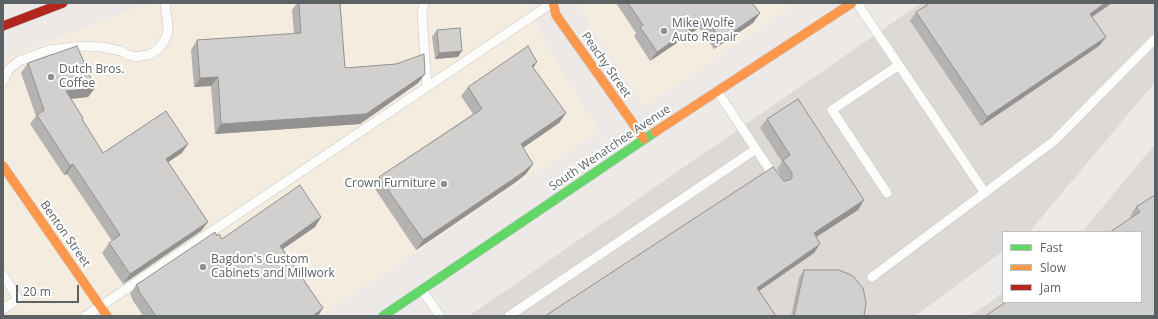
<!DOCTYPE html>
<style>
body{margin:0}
#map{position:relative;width:1158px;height:319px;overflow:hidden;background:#ece9e6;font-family:"Open Sans",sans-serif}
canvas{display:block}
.frame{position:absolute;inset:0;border:4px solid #5c6164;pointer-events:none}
.legend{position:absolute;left:1002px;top:231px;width:140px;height:72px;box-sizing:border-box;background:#fff;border:1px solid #bec0c1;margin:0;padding:5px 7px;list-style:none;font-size:12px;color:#5c6164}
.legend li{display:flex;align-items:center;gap:8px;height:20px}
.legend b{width:20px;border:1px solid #bec0c1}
.scale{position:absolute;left:16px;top:285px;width:63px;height:18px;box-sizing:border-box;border:2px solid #5c6164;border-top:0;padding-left:5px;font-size:12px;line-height:14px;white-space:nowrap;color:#5c6164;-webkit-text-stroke:3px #fff;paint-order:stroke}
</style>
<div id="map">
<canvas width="1158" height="319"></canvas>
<div class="frame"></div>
<ul class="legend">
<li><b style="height:5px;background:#63d668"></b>Fast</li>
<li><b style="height:5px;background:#ff974d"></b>Slow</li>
<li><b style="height:5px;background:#b3261e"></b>Jam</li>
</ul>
<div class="scale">20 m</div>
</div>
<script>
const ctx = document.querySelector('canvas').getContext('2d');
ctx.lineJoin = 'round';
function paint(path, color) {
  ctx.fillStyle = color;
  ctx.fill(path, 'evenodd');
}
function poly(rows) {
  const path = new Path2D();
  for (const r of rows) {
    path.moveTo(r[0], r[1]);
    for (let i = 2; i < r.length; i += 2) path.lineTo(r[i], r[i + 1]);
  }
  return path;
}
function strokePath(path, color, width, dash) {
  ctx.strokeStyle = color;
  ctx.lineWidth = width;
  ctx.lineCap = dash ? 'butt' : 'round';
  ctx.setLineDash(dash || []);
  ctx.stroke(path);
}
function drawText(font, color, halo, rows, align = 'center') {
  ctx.font = font + ' "Open Sans",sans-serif';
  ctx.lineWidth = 4;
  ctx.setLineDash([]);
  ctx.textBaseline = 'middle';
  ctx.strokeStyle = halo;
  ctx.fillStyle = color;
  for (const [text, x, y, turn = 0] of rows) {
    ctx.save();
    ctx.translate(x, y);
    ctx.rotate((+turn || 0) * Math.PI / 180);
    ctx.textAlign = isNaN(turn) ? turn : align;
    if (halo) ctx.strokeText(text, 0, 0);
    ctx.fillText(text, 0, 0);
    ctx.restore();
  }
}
paint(poly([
 [149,3,529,3,544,41,599,131,320,316,3,316,3,59],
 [578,3,797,3,644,107,584,16]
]), '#f5ece0');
paint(poly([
 [921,3,1155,3,1155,82,1030,231,1029,232,1003,232,1003,251,915,316,469,316],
 [1155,144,1155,316,970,316,1003,293,1003,302,1141,302,1141,232,1082,232]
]), '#dcd9d7');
const lane = poly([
 [424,3,422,14,427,87],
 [857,3,985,193],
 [3,81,9,69,19,61,49,50,82,46,101,47,121,51,128,55,136,57,151,54,158,49,163,43,167,35,168,26,165,3],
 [717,91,776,179],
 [887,193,832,110,899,65],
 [3,275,18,299,3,309],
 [872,277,1054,141,1155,39],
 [422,290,440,316],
 [86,316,552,3],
 [509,316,756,149]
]);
const fast = poly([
 [383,316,655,132]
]);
const slow = poly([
 [553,3,556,15,644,139],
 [655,132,852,3],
 [3,166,107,316]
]);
const jam = poly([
 [3,26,63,3]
]);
strokePath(lane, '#c8c7c6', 10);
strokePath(fast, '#c8c8c8', 10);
strokePath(slow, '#c8c8c8', 10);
strokePath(jam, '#c8c8c8', 10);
strokePath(lane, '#fcfcfb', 9);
strokePath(fast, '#63d668', 9);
strokePath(slow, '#ff974d', 9);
strokePath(jam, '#b3261e', 9);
strokePath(poly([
 [1043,232,1155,98],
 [1063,232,1112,180,1155,127],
 [934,316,1003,263],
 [959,316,1003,286]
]), '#e2e1e1', 3, [1, 5]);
paint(poly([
 [297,3,340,3,345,68,425,74,418,83,360,124,215,134,211,86,194,87,191,50,197,40,294,34,292,10],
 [616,3,752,3,760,13,753,23,714,49,699,28,650,61,634,36,636,33],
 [930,3,1112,3,1092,17,1106,37,1099,46,981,126,910,21,916,12],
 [437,30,458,57,435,59,432,37],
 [537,62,533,68,566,113,559,123,523,148,533,164,526,174,516,182,416,250,373,186,379,177,473,114,461,96,468,87],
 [28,63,95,88,88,97,71,99,83,118,82,120,103,153,182,153,168,162,208,222,201,231,123,284,102,253,109,243,112,241,67,174,64,175,30,124,36,116,21,73],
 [767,119,858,210,816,237,814,253,759,291,545,316,784,181,777,169,782,162,760,128],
 [1155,195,1155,316,1131,218,1130,216,1136,207],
 [321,217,315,227,283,249,323,308,318,316,143,316,132,299,132,298,130,294,136,285,217,236,222,239],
 [804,270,864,316,791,316,799,278]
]), '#b5b3b2');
paint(poly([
 [1105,3,1112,3,1083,23,1090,14],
 [760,13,753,23,714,49,721,40],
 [706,18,699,28,650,61,657,52],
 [1106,37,1099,46,981,126,987,117],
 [462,51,458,57,435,59,439,53],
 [537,62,530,72,532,66],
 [425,74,418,83,360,124,215,134,221,124],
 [218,77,211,86,194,87,200,78],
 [95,88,88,97,59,100,66,91],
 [566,113,559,123,514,154,521,144],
 [188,144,182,153,159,168,166,159],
 [73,164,67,174,64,175,70,166],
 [533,164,526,174,516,182,416,250,423,240],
 [864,200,858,210,807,243,814,233],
 [321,217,315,227,274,255,280,246],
 [208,222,201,231,123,284,130,274],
 [820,244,814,253,750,297,757,288],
 [323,308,318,316,313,316]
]), '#939291');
const building = poly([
 [299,3,340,3,345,68,396,64,424,54,425,74,366,114,221,124,218,77,200,78,197,40,301,33,299,3],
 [628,3,752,3,760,13,721,40,706,18,657,52,640,27,643,25,628,3],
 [930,3,1105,3,1090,14,1106,37,987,117,916,12,930,3],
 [460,28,462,51,439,53,437,30,460,28],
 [77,46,95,88,66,91,83,118,82,119,103,153,166,111,188,144,166,159,208,222,130,274,109,243,120,235,73,164,70,166,37,115,44,110,28,63,77,46],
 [528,46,537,62,532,66,566,113,521,144,533,164,522,173,423,240,379,177,482,109,468,87,528,46],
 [798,99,864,200,814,233,820,244,757,288,776,316,545,316,773,167,784,181,790,180,792,178,792,173,783,160,790,155,767,119,798,99],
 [300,185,321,217,280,246,323,308,313,316,156,316,138,290,139,289,136,285,215,232,217,236,219,234,222,239,300,185],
 [1155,195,1155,316,985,316,1006,302,1141,302,1141,232,1110,232,1140,212,1136,207,1155,195],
 [804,270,839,270,853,276,863,288,866,303,864,316,794,316,804,270]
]);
paint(building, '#d2d0cf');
strokePath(building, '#939291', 1);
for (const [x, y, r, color] of [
 [664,31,4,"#8e9192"],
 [51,77,4,"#8e9192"],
 [444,184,4,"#8e9192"],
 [203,267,4,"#8e9192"]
]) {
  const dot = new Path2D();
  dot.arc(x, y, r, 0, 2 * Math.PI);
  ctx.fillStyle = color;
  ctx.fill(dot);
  strokePath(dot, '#fff', 1.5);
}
drawText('12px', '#5c6164', '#fff', [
 ["Mike Wolfe",672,24],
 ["Auto Repair",672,38],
 ["Dutch Bros.",59,70],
 ["Coffee",59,84],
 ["Crown Furniture",436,184,"right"],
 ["Bagdon's Custom",211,260],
 ["Cabinets and Millwork",211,274]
], 'left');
drawText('12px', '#5c6164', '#fff', [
 ["Peachy Street",606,65,55],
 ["South Wenatchee Avenue",610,148,-34],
 ["Benton Street",65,234,55]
]);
</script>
